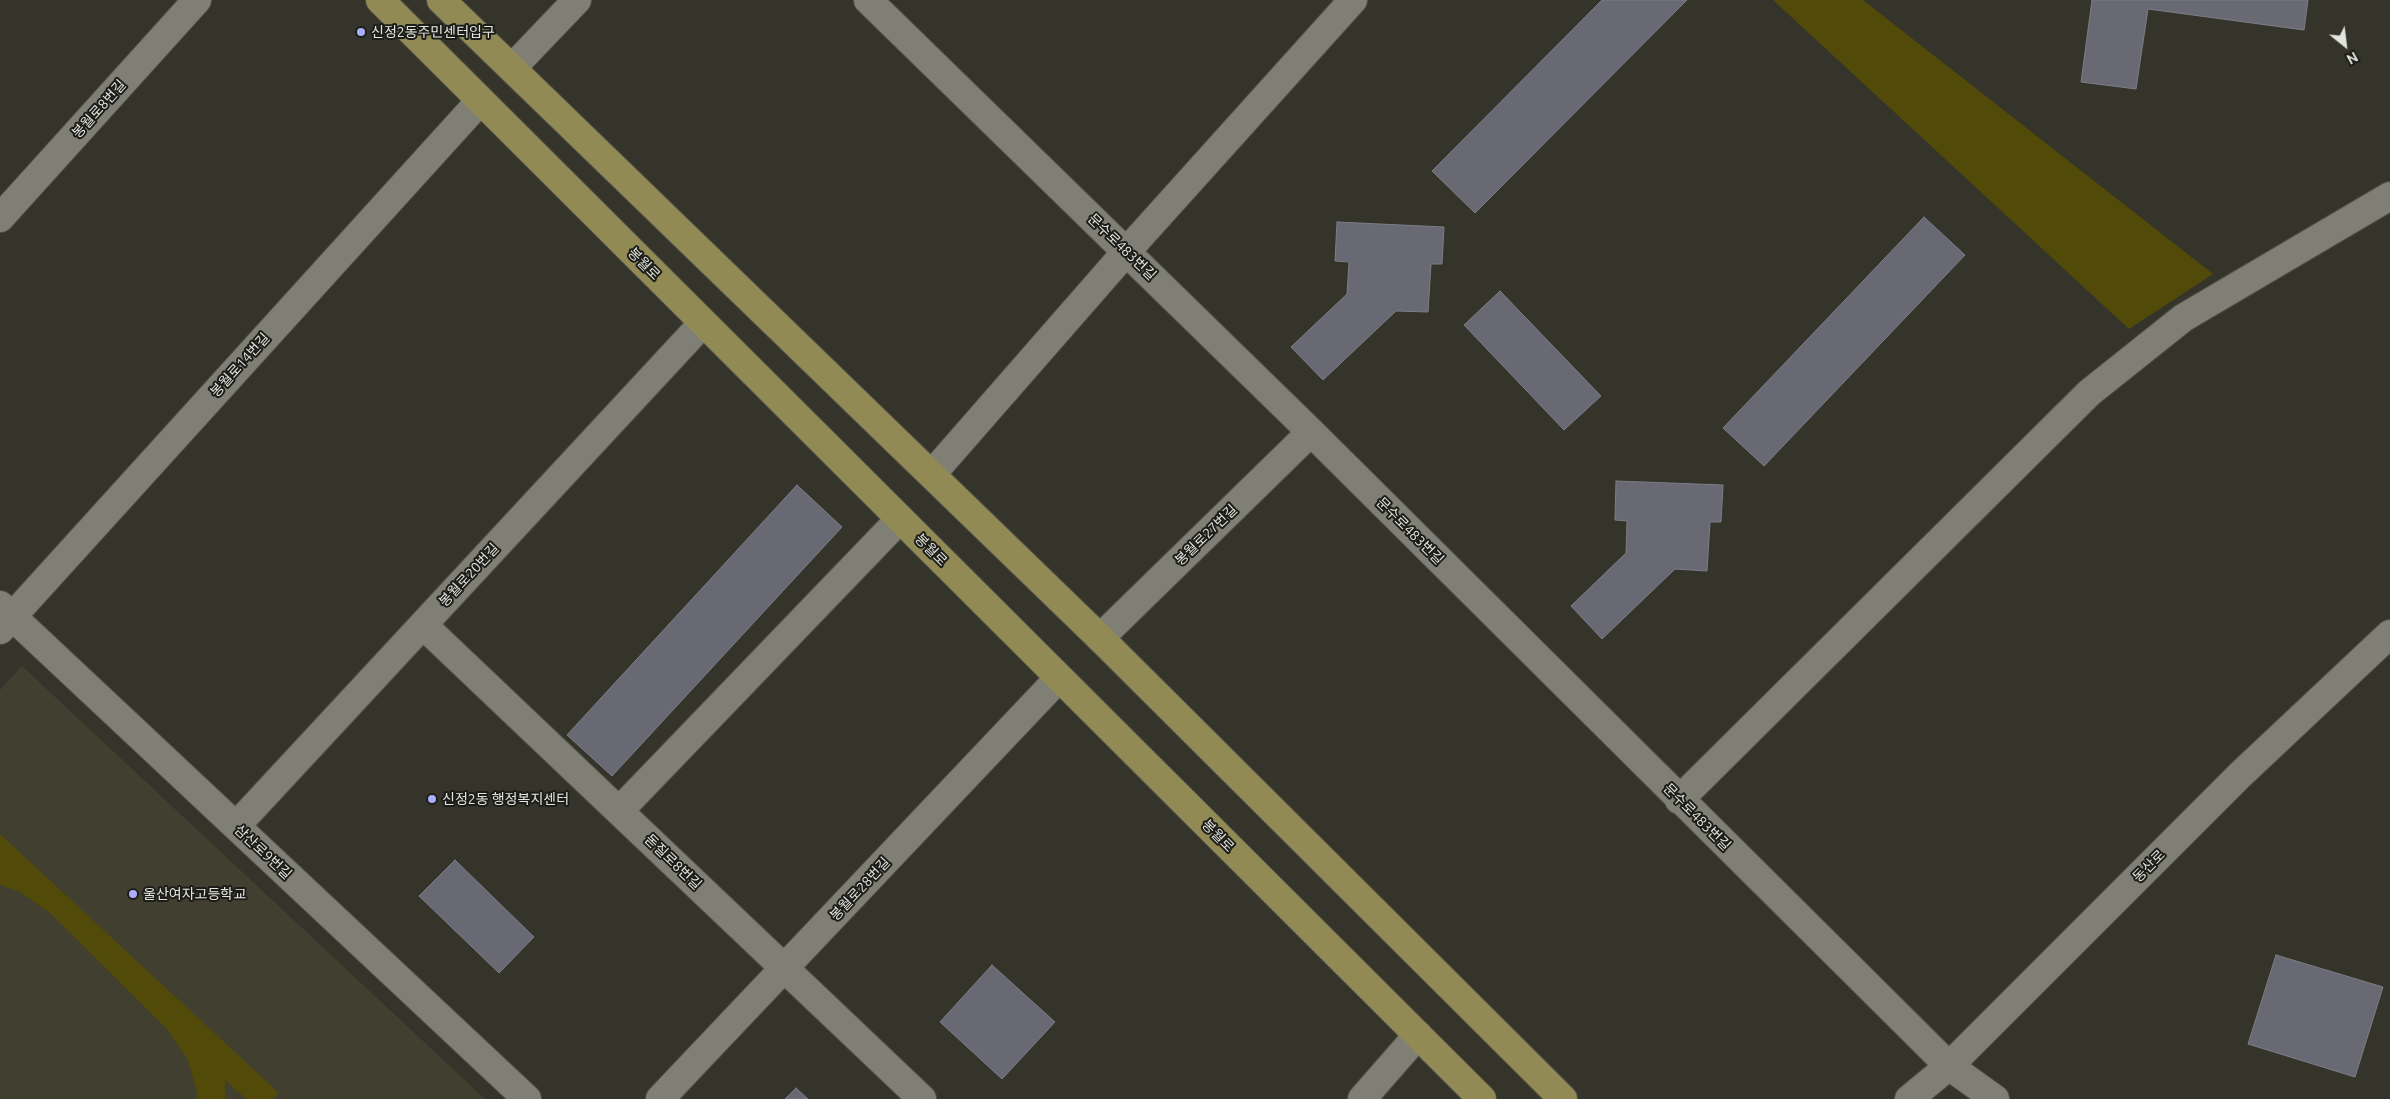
<!DOCTYPE html>
<meta charset="utf-8">
<style>
body{margin:0}
#map{position:relative;width:2390px;height:1099px;overflow:hidden;background:#35342b;font-family:Ubuntu,sans-serif}
canvas{display:block}
.north{position:absolute;left:2320px;top:20px;width:50px;height:50px;-webkit-text-stroke:4px #1c1c18;paint-order:stroke;rotate:151deg;font-size:14px;font-weight:700;line-height:20px;text-align:center;color:#e5e5df}
.north::after{content:'';display:block;margin:auto;width:18px;height:22px;background:#e5e5df;clip-path:polygon(50% 0,100% 100%,50% 72%,0 100%)}
</style>
<div id="map">
<canvas width="2390" height="1099"></canvas>
<div class="north">N</div>
</div>
<script>
const ctx = document.querySelector('canvas').getContext('2d');
ctx.lineJoin = 'round';
function paint(path, color) {
  ctx.fillStyle = color;
  ctx.fill(path, 'evenodd');
}
function poly(rows) {
  const path = new Path2D();
  for (const r of rows) {
    path.moveTo(r[0], r[1]);
    for (let i = 2; i < r.length; i += 2) path.lineTo(r[i], r[i + 1]);
  }
  return path;
}
function strokePath(path, color, width, dash) {
  ctx.strokeStyle = color;
  ctx.lineWidth = width;
  ctx.lineCap = dash ? 'butt' : 'round';
  ctx.setLineDash(dash || []);
  ctx.stroke(path);
}
function drawText(font, color, halo, rows, align = 'center') {
  ctx.font = font + ' Ubuntu,"Noto Sans KR",sans-serif';
  ctx.lineWidth = 4;
  ctx.setLineDash([]);
  ctx.textBaseline = 'middle';
  ctx.strokeStyle = halo;
  ctx.fillStyle = color;
  for (const [text, x, y, turn = 0] of rows) {
    ctx.save();
    ctx.translate(x, y);
    ctx.rotate((+turn || 0) * Math.PI / 180);
    ctx.textAlign = isNaN(turn) ? turn : align;
    if (halo) ctx.strokeText(text, 0, 0);
    ctx.fillText(text, 0, 0);
    ctx.restore();
  }
}
paint(poly([
 [22,666,485,1099,0,1099,0,690]
]), '#413f2f');
paint(poly([
 [1773,0,1863,0,2213,274,2129,329],
 [0,834,279,1093,273,1099,246,1099,225,1080,225,1099,197,1099,197,1092,187,1058,166,1028,50,913,20,892,0,885]
]), '#524a09');
const building = poly([
 [1602,0,1687,0,1475,213,1432,171,1602,0],
 [2092,0,2308,0,2304,30,2148,9,2136,89,2081,82,2092,0],
 [1924,217,1965,255,1764,466,1723,428,1924,217],
 [1337,222,1444,227,1442,264,1431,264,1428,312,1396,311,1323,380,1291,347,1347,294,1349,262,1335,261,1337,222],
 [1500,291,1601,396,1564,430,1464,325,1500,291],
 [1616,481,1723,485,1721,522,1710,522,1707,571,1675,569,1602,639,1571,606,1626,553,1627,521,1615,520,1616,481],
 [797,485,842,527,612,776,567,735,797,485],
 [455,860,534,937,499,973,419,896,455,860],
 [2276,955,2383,987,2355,1077,2248,1044,2276,955],
 [992,965,1055,1022,1002,1079,940,1022,992,965],
 [796,1088,808,1099,785,1099,796,1088]
]);
paint(building, '#686973');
strokePath(building, '#7c7d87', 1);
const minor = poly([
 [868,0,1311,432,1949,1066,1995,1099],
 [512,68,577,0],
 [0,218,197,0],
 [932,474,1126,252,1353,0],
 [0,605,527,1099],
 [423,625,922,1099],
 [0,630,480,101],
 [1100,638,1311,432],
 [1679,800,2089,393,2183,318,2390,196],
 [619,811,900,519],
 [236,826,703,323],
 [660,1099,1059,678],
 [1362,1099,1418,1035]
]);
const tertiary = poly([
 [1909,1099,1949,1066,2240,775,2390,634]
]);
const primary = poly([
 [380,0,1482,1099],
 [441,0,1100,638,1563,1099]
]);
strokePath(minor, '#515049', 30);
strokePath(tertiary, '#515049', 30);
strokePath(primary, '#515049', 30);
strokePath(minor, '#807f75', 28);
strokePath(tertiary, '#807f75', 28);
strokePath(primary, '#918a55', 28);
for (const [x, y, r, color] of [
 [361,32,5,"#abaffb"],
 [432,799,5,"#abaffb"],
 [133,894,5,"#abaffb"]
]) {
  const dot = new Path2D();
  dot.arc(x, y, r, 0, 2 * Math.PI);
  ctx.fillStyle = color;
  ctx.fill(dot);
  strokePath(dot, '#1c1c18', 2);
}
drawText('14px', '#e5e5df', '#1c1c18', [
 ["신정2동주민센터입구",371,32],
 ["신정2동 행정복지센터",442,799],
 ["울산여자고등학교",143,894]
], 'left');
drawText('14px', '#e5e5df', '#1c1c18', [
 ["봉월로8번길",99,109,-48],
 ["문수로483번길",1122,247,44],
 ["봉월로",644,264,45],
 ["봉월로14번길",240,365,-48],
 ["문수로483번길",1410,531,45],
 ["봉월로27번길",1206,535,-44],
 ["봉월로",931,550,45],
 ["봉월로20번길",469,575,-47],
 ["문수로483번길",1697,817,45],
 ["봉월로",1218,836,45],
 ["삼산로9번길",263,852,43],
 ["돋질로8번길",673,862,44],
 ["동산로",2149,866,-45],
 ["봉월로28번길",860,889,-47]
]);
</script>
